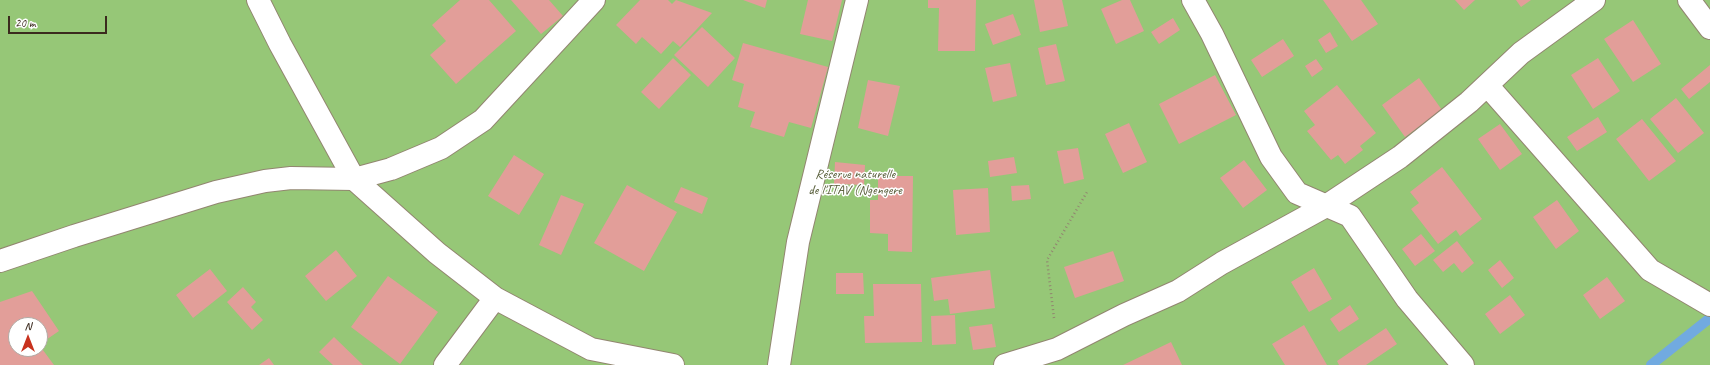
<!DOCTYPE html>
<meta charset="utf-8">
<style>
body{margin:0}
#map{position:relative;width:1710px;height:365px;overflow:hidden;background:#e9e3c2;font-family:Caveat,sans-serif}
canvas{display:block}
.north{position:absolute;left:8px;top:317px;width:40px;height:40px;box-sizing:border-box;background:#fff;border:1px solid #b1aaa5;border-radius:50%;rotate:0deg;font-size:11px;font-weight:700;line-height:16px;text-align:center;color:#3b2a1e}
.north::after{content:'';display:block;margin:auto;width:14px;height:18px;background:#c8321e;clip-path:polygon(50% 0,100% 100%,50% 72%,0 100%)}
.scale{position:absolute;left:8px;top:16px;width:99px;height:18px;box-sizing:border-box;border:2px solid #3b2a1e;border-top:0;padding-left:5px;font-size:12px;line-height:14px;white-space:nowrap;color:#3b2a1e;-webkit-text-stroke:3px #fff;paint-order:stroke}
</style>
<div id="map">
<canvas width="1710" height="365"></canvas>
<div class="north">N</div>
<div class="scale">20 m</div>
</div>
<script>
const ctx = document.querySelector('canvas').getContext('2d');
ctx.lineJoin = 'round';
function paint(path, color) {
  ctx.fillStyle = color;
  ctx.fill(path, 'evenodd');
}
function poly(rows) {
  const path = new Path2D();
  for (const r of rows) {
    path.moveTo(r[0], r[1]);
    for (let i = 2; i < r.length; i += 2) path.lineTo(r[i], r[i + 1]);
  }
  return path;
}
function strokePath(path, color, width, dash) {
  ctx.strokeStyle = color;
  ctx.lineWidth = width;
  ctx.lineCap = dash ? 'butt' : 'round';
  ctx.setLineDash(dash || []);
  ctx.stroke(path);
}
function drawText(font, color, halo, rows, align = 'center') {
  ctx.font = font + ' Caveat,sans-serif';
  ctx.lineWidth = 3;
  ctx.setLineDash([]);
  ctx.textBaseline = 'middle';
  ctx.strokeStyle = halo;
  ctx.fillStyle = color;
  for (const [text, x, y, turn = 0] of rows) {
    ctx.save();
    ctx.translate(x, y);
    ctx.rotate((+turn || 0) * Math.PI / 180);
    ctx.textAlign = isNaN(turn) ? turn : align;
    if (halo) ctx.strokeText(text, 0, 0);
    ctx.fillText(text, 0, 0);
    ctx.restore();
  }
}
paint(poly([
 [0,0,1710,0,1710,365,0,365],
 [16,325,40,325,40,349,16,349]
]), '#96c777');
strokePath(poly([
 [1651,365,1710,318]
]), '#71aae0', 10);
paint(poly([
 [460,0,489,0,516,31,456,84,430,55,446,41,432,25],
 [511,0,549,0,563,16,541,34],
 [640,0,668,0,672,4,676,0,712,13,680,47,673,41,661,54,642,37,636,44,616,25],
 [743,0,767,0,765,8],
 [808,0,842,0,832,41,800,34],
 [928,0,976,0,975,51,938,51,939,8,928,8],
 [1034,0,1062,0,1068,26,1040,32],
 [1122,0,1130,0,1144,31,1116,44,1101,9],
 [1323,0,1361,0,1378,24,1352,41],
 [1455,0,1475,0,1464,10],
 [1516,0,1531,0,1521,7],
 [1013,14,1021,35,993,45,985,24],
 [1173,18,1180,30,1159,44,1151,32],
 [1633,20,1661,64,1633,82,1604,39],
 [702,27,735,58,708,87,674,55],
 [1330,32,1338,46,1326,53,1318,40],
 [1283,39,1294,56,1262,77,1251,60],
 [743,43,828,67,811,128,789,122,784,137,750,127,755,112,738,107,744,84,732,80],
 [1056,44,1065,81,1046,85,1038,48],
 [673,58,691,75,659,109,641,92],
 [1598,58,1620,91,1593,109,1571,75],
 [1316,59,1323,69,1312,77,1305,66],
 [1010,63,1017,96,993,102,985,68],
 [1710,65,1710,82,1689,99,1681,89],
 [1215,75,1236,115,1179,144,1159,104],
 [1419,78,1442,110,1405,137,1382,105],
 [868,80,900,86,888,136,858,128],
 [1337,85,1376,133,1360,146,1363,150,1345,164,1338,155,1331,160,1307,131,1315,125,1304,111],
 [1676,98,1704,133,1678,153,1650,119],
 [1598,117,1607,132,1577,151,1567,137],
 [1642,119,1676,161,1649,181,1616,139],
 [1129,123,1147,162,1123,173,1105,134],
 [1500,124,1522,154,1500,170,1478,139],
 [1078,148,1084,179,1064,184,1057,151],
 [514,155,544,174,519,215,488,196],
 [1014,157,1017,173,990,177,988,161],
 [1244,160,1267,190,1243,208,1220,178],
 [835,162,865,165,864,185,834,184],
 [1442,167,1482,219,1460,236,1456,230,1438,244,1411,209,1419,203,1410,192],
 [878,176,913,176,912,252,888,251,888,234,870,233,870,200,878,200],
 [627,185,677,212,644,271,594,243],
 [1029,185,1031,199,1012,201,1011,186],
 [681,187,708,198,702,214,674,202],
 [988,188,990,232,956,235,953,190],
 [561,195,584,204,561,255,539,245],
 [1557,200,1579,231,1556,249,1533,217],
 [1421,234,1435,251,1415,266,1402,249],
 [1457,241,1474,263,1462,273,1454,263,1443,272,1433,260],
 [336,250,357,276,326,301,305,276],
 [1113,251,1124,281,1075,298,1064,267],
 [1500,260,1514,278,1502,288,1488,270],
 [1314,268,1332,299,1309,312,1291,282],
 [210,269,227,291,193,318,176,295],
 [990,270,995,308,950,314,948,299,934,301,931,278],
 [836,273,863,273,864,294,836,294],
 [388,276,438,312,400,364,351,327],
 [1607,277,1625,301,1600,319,1583,295],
 [873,284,921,284,922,342,865,343,864,316,874,316],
 [243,287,256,302,251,307,263,320,252,330,227,302],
 [32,291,59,331,40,344,40,325,16,325,16,349,40,349,40,346,54,365,0,365,0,302],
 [1510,295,1525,315,1500,334,1485,314],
 [1350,305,1359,319,1339,332,1330,319],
 [955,315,956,344,932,345,931,316],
 [992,324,996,347,973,350,969,327],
 [1304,325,1327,365,1285,365,1272,344],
 [1386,328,1397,344,1366,365,1339,365,1337,361],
 [334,337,363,365,333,365,319,352],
 [1171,342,1182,365,1123,365],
 [269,358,274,365,259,365]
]), '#e29e99');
const minor = poly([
 [258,0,280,44,354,179,437,253,495,298,591,349,673,365],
 [1193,0,1212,34,1271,157,1297,193,1350,216,1407,299,1463,365],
 [1689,0,1710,28],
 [1487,85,1650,270,1710,305],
 [445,365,495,298],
 [779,365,798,242,857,0],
 [1005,365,1057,349,1124,315,1178,291,1222,263,1326,206,1400,157,1469,102,1521,53,1594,0]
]);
const tertiary = poly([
 [0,261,74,236,216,192,265,181,291,178,354,179,391,169,441,148,483,120,594,0]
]);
strokePath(minor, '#928670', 24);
strokePath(tertiary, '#928670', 24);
strokePath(poly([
 [1054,318,1047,260,1087,192]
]), '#928670', 2.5, [1, 3]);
strokePath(minor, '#fff', 22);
strokePath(tertiary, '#fff', 22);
drawText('14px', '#5b613d', '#fff', [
 ["Réserve naturelle",855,174],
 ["de l'ITAV (Ngengere",855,190]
]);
</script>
